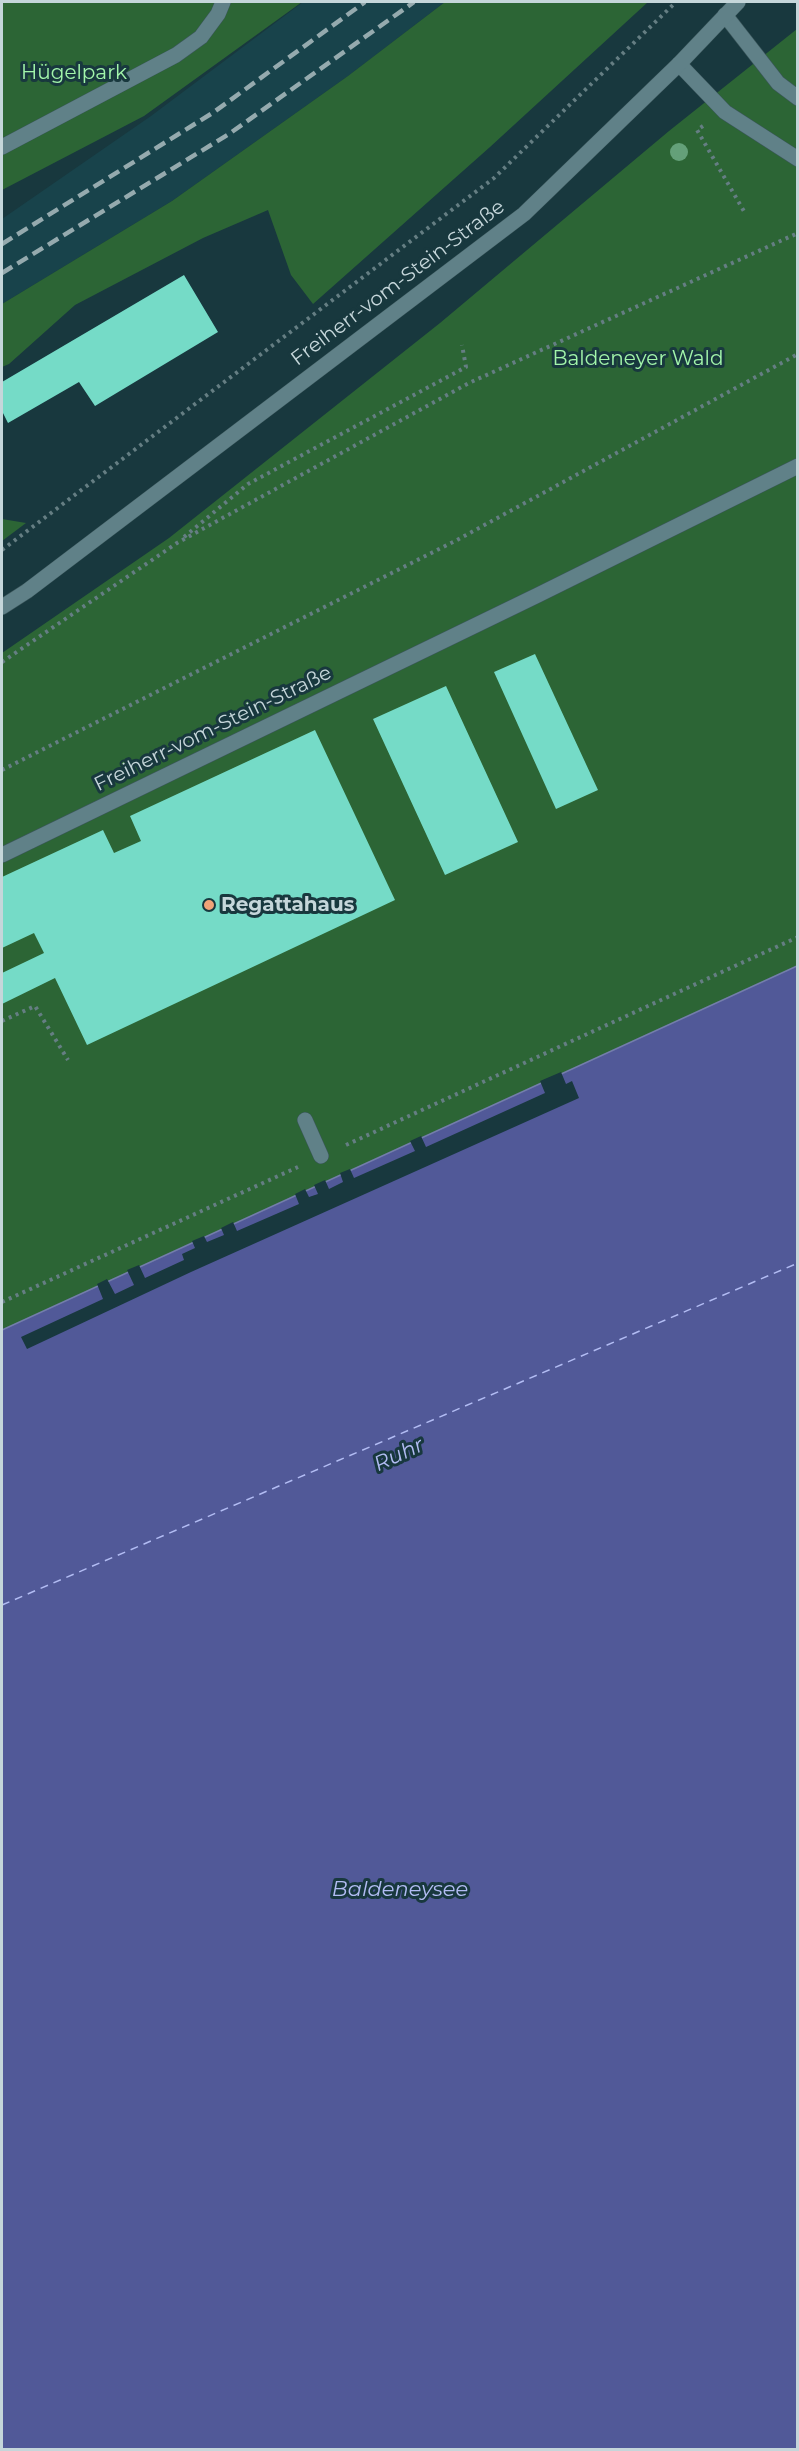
<!DOCTYPE html>
<meta charset="utf-8">
<style>
body{margin:0}
#map{position:relative;width:799px;height:2451px;overflow:hidden;background:#18383e;font-family:Montserrat,sans-serif}
canvas{display:block}
.frame{position:absolute;inset:0;border:3px solid #c5d6da;pointer-events:none}
</style>
<div id="map">
<canvas width="799" height="2451"></canvas>
<div class="frame"></div>
</div>
<script>
const ctx = document.querySelector('canvas').getContext('2d');
ctx.lineJoin = 'round';
function paint(path, color) {
  ctx.fillStyle = color;
  ctx.fill(path, 'evenodd');
}
function poly(rows) {
  const path = new Path2D();
  for (const r of rows) {
    path.moveTo(r[0], r[1]);
    for (let i = 2; i < r.length; i += 2) path.lineTo(r[i], r[i + 1]);
  }
  return path;
}
function strokePath(path, color, width, dash) {
  ctx.strokeStyle = color;
  ctx.lineWidth = width;
  ctx.lineCap = dash ? 'butt' : 'round';
  ctx.setLineDash(dash || []);
  ctx.stroke(path);
}
function drawText(font, color, halo, rows, align = 'center') {
  ctx.font = font + ' Montserrat,sans-serif';
  ctx.lineWidth = 6;
  ctx.setLineDash([]);
  ctx.textBaseline = 'middle';
  ctx.strokeStyle = halo;
  ctx.fillStyle = color;
  for (const [text, x, y, turn = 0] of rows) {
    ctx.save();
    ctx.translate(x, y);
    ctx.rotate((+turn || 0) * Math.PI / 180);
    ctx.textAlign = isNaN(turn) ? turn : align;
    if (halo) ctx.strokeText(text, 0, 0);
    ctx.fillText(text, 0, 0);
    ctx.restore();
  }
}
paint(poly([
 [303,2,445,2,348,76,172,201,2,304,2,219,151,116]
]), '#18434b');
paint(poly([
 [2,2,302,2,144,116,2,190],
 [445,2,648,2,490,147,313,304,291,275,268,210,203,238,75,305,9,364,2,367,2,304,172,201,348,76],
 [797,29,797,966,2,1330,2,653,169,538,440,323,669,131],
 [2,519,26,523,2,541]
]), '#2c6535');
const water = poly([
 [797,966,797,2449,2,2449,2,1330,797,966]
]);
paint(water, '#515998');
strokePath(water, '#747eac', 1.5);
paint(poly([
 [561,1072,566,1084,572,1081,579,1098,191,1272,27,1349,21,1337,103,1299,97,1284,107,1279,115,1294,134,1285,127,1270,139,1265,145,1278,184,1260,182,1254,195,1248,192,1241,204,1236,207,1242,224,1235,221,1228,233,1222,237,1231,299,1204,295,1194,305,1189,309,1197,318,1194,314,1185,325,1180,329,1189,343,1182,340,1173,350,1169,354,1178,415,1151,410,1141,421,1136,426,1147,545,1093,540,1081]
]), '#18383e');
strokePath(poly([
 [2,1605,798,1263]
]), '#b2bcf3', 1.5, [8, 6]);
paint(poly([
 [184,275,218,332,95,406,79,382,8,423,2,411,2,382],
 [535,654,598,790,556,809,494,672],
 [446,686,518,842,445,875,373,719],
 [315,730,395,900,87,1045,55,978,2,1004,2,973,44,953,34,933,2,948,2,877,103,830,114,853,141,841,130,816]
]), '#75dbc7');
const service = poly([
 [2,147,176,55,201,37,218,14,223,2],
 [2,855,538,595,798,466],
 [305,1120,321,1156]
]);
const minor = poly([
 [725,15,778,83,798,98],
 [679,64,725,112,798,159]
]);
const secondary = poly([
 [2,607,27,591,524,214,679,64,738,2]
]);
strokePath(service, '#3b565b', 16);
strokePath(minor, '#3b565b', 16);
strokePath(secondary, '#3b565b', 16);
strokePath(poly([
 [703,126,697,130,745,213],
 [184,537,248,484,466,367,462,345],
 [2,550,494,178,676,2],
 [2,662,177,543,469,383,798,233],
 [2,770,457,540,798,354],
 [2,1021,35,1006,68,1060],
 [346,1145,798,937],
 [2,1302,298,1167]
]), '#657e83', 4, [3, 4.5]);
strokePath(service, '#608188', 15);
strokePath(minor, '#608188', 15);
strokePath(secondary, '#608188', 15);
strokePath(poly([
 [2,244,214,112,365,2],
 [2,273,229,134,414,2]
]), '#95aaae', 4.5, [12, 6]);
ctx.fillStyle = '#64a079';
for (const [x, y] of [
 [679,152]
]) {
  ctx.beginPath();
  ctx.arc(x, y, 9, 0, 2 * Math.PI);
  ctx.fill();
}
for (const [x, y, r, color] of [
 [209,905,6,"#f0a378"]
]) {
  const dot = new Path2D();
  dot.arc(x, y, r, 0, 2 * Math.PI);
  ctx.fillStyle = color;
  ctx.fill(dot);
  strokePath(dot, '#18383e', 2);
}
drawText('20px', '#a2f5aa', '#18383e', [
 ["Hügelpark",74,73],
 ["Baldeneyer Wald",638,359]
]);
drawText('20px', '#c5d6da', '#18383e', [
 ["Freiherr-vom-Stein-Straße",398,283,-37],
 ["Freiherr-vom-Stein-Straße",213,729,-26]
]);
drawText('bold 20px', '#c5d6da', '#18383e', [
 ["Regattahaus",221,905]
], 'left');
drawText('italic 21px', '#b2bcf3', '#18383e', [
 ["Ruhr",399,1455,-25],
 ["Baldeneysee",400,1890]
]);
</script>
